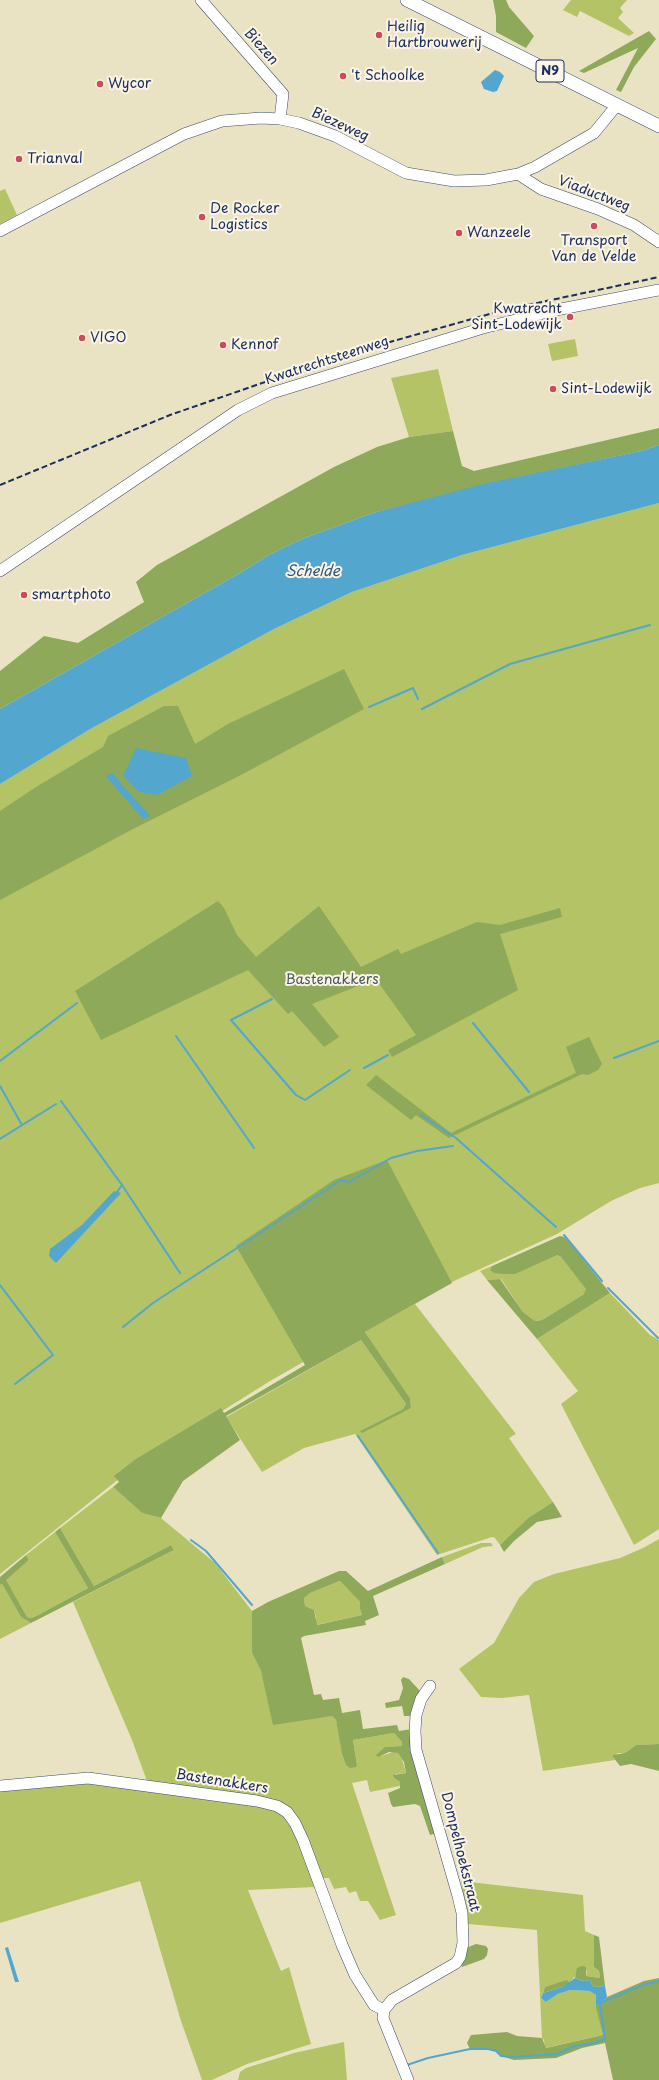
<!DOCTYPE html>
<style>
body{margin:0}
canvas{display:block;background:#eae3c3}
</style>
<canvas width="659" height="2080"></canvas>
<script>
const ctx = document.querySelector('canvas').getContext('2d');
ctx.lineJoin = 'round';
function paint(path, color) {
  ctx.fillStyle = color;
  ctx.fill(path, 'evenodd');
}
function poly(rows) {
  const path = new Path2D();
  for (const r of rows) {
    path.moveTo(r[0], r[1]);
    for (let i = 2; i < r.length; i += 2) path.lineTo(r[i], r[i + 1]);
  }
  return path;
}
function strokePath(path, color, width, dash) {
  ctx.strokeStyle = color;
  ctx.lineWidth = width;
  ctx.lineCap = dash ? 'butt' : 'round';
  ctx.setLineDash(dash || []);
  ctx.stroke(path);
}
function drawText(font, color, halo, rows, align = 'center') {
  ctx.font = font + ' "Playpen Sans",sans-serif';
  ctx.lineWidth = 4;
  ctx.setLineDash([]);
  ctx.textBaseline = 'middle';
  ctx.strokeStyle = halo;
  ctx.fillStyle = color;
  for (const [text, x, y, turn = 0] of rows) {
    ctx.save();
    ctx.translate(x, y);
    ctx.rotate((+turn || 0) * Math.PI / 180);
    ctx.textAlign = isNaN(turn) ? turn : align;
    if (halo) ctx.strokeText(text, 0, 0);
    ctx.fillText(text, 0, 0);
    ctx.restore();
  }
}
paint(poly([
 [571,0,627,0,620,8,623,12,618,18,634,33,629,36,580,11,577,17,563,10],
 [5,189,17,215,0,224,0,191],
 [575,339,578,356,552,361,548,344],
 [438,369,453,431,409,437,391,378],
 [659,503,659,1183,640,1188,611,1201,557,1234,456,1280,328,1348,270,1381,135,1466,0,1574,0,784,92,728,274,629,352,592,462,555],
 [557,1255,561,1257,587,1289,584,1294,542,1320,535,1321,523,1312,501,1279,487,1280,480,1271,492,1266,490,1270],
 [610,1293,650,1335,659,1340,659,1529,634,1545,561,1404,578,1391,537,1339],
 [415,1304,516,1434,509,1438,553,1502,528,1518,500,1545,495,1538,492,1537,437,1555,355,1434,304,1448,262,1472,226,1417,361,1340,406,1404,403,1409,360,1431,411,1408,410,1398,365,1332],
 [113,1487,142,1513,161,1518,215,1563,252,1611,252,1653,261,1671,265,1683,321,1717,332,1716,336,1720,346,1765,357,1765,353,1740,394,1733,402,1742,403,1746,385,1747,381,1756,393,1752,398,1753,402,1759,406,1773,395,1774,394,1778,400,1782,400,1786,370,1792,367,1780,352,1783,396,1915,380,1920,368,1901,360,1901,356,1891,349,1893,346,1887,334,1889,329,1878,321,1878,289,1809,147,1781,132,1740,73,1602,174,1550,171,1545,94,1586,60,1528],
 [55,1532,88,1588,40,1614,32,1618,27,1617,5,1580,29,1560,26,1555],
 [659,1539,659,1744,636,1745,625,1753,618,1753,613,1757,615,1760,543,1771,529,1695,502,1698,481,1697,459,1669,494,1643,519,1598,534,1582,554,1574,620,1558,643,1548],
 [481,1543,491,1543,493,1546,483,1547,445,1564,442,1557],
 [340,1581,360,1602,360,1609,362,1615,316,1625,316,1617,314,1610,305,1606,304,1598,310,1593],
 [2,1584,21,1617,31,1623,0,1639,0,1585],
 [80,1780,274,1808,290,1820,315,1887,248,1890,281,1971,289,1967,311,2044,247,2064,212,2080,202,2080,181,2021,140,1881,0,1923,0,1792,4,1789],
 [461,1881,583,1895,585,1931,594,1935,594,1967,599,1971,600,1978,586,1976,587,1971,577,1974,569,1983,567,1981,545,1987,541,1998,546,2002,558,1994,570,1990,591,1991,596,1995,596,2004,603,2035,545,2048,544,2040,542,2038,537,1930,468,1924],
 [344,2042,347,2080,238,2080,240,2072,246,2068,294,2053]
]), '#b3c365');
paint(poly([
 [493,0,506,0,509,7,534,36,526,48,496,32,496,16],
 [649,31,656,39,634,67,621,92,616,90,638,48,584,73,579,71],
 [659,428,659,445,641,451,519,477,373,513,302,539,269,555,240,573,0,709,0,671,44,636,78,643,144,602,136,582,157,565,334,467,377,447,409,437,453,431,462,466,474,471],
 [344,669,364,709,239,776,133,829,0,900,0,811,36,787,103,747,108,736,164,706,178,706,195,744,228,724],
 [218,901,224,908,237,935,256,957,319,906,361,967,398,949,401,954,477,922,500,925,560,908,562,917,500,934,518,990,392,1057,388,1050,416,1035,376,979,312,1004,339,1037,324,1047,292,1011,288,1014,248,970,101,1040,75,991],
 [589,1037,602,1064,598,1070,588,1075,582,1074,449,1138,416,1115,411,1120,366,1085,376,1075,451,1133,576,1073,566,1047],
 [387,1160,452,1283,365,1332,410,1398,411,1408,362,1433,360,1431,403,1409,406,1404,361,1340,226,1416,240,1440,183,1481,161,1518,142,1513,113,1487,119,1482,114,1476,136,1459,221,1408,224,1413,305,1365,236,1246,334,1180],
 [560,1236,564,1237,570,1243,610,1293,537,1339,487,1280,500,1279,523,1312,535,1321,542,1320,584,1294,586,1289,561,1257,557,1255,515,1274,504,1274,494,1273,490,1270,492,1266],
 [553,1502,562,1517,537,1522,514,1541,504,1552,500,1545,528,1518],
 [60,1528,94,1586,171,1545,174,1550,31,1623,21,1617,2,1584,0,1585,0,1577,26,1555,29,1560,6,1580,27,1617,32,1618,40,1614,88,1588,55,1532],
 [442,1557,445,1564,373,1596,379,1615,365,1621,366,1625,304,1636,301,1638,314,1695,321,1694,323,1700,339,1698,342,1713,360,1710,363,1729,397,1725,399,1731,412,1729,438,1833,430,1835,420,1806,415,1804,393,1807,391,1804,388,1793,400,1788,400,1782,394,1778,393,1775,406,1773,404,1762,398,1753,389,1752,378,1757,376,1755,385,1747,402,1746,402,1742,394,1733,353,1740,357,1765,356,1767,350,1768,346,1765,342,1753,336,1720,332,1716,273,1725,261,1671,252,1653,252,1611,268,1602,339,1571,346,1571,368,1591],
 [340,1581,360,1602,360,1609,362,1615,317,1625,314,1610,305,1606,304,1598,310,1593],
 [403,1677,409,1679,421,1692,414,1716,404,1716,402,1706,386,1708,385,1703,399,1700,403,1688,401,1680],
 [659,1744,659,1771,631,1764,620,1766,613,1757,613,1755,625,1753,636,1745],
 [594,1935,599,1937,605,1986,593,1987,590,1980,584,1981,575,1978,577,1968,582,1966,586,1967,586,1976,600,1978,599,1971,594,1967],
 [476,1944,486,1946,488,1949,487,1955,484,1959,462,1967,460,1962,466,1948],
 [659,1978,659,2080,613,2080,605,2043,582,2048,556,2058,514,2060,501,2056,496,2051,488,2049,470,2049,467,2043,471,2035,507,2032,517,2036,542,2038,546,2048,603,2035,596,2007,607,1997,644,1981],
 [567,1980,569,1983,562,1987,543,1993,545,1987]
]), '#8ea95a');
paint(poly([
 [495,70,500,72,504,76,497,91,493,92,484,89,481,82],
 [659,445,659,503,462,555,352,592,274,629,92,728,0,784,0,709,240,573,269,555,302,539,373,513,483,484,641,451],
 [136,748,186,758,192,776,157,795,139,792,123,776],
 [112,773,150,816,143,819,106,776],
 [114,1191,121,1193,56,1263,49,1256,50,1249,82,1225],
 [8,1947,19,1982,15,1982,5,1948],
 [575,1978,583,1981,590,1980,593,1987,605,1986,607,1997,596,2007,596,1995,590,1991,570,1990,558,1994,546,2002,541,1998,543,1993,562,1987]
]), '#53a6ce');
strokePath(poly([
 [369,707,413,688,418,699],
 [422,709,510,664,650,625],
 [272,999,231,1020,296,1095,305,1100,350,1070],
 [473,1023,529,1092],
 [176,1036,254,1148],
 [614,1058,659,1041],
 [0,1061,77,1003],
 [364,1068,388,1055],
 [0,1086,22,1125],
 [61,1101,122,1185,180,1273],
 [421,1115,456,1138,556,1227],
 [0,1139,56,1104],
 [117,1192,122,1185],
 [564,1235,602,1281],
 [0,1285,53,1355,15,1384],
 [608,1288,658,1338],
 [123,1327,153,1303,341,1180,349,1182,391,1158,417,1151,453,1146],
 [358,1436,438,1553],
 [191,1540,206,1551,252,1605],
 [407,2065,428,2058,470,2049,488,2049,496,2051,501,2056,514,2057,557,2054,572,2047,597,2042,605,2039,600,2003,643,1985,659,1981]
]), '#53a6ce', 2);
const minor = poly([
 [201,0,283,94,280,119],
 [518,174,541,189,598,209,634,225,659,242],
 [0,231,184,134,222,121,261,118,280,119,299,123,335,136,406,173,454,181,486,180,518,174,535,167,594,133,617,105],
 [0,571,238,410,272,393,483,328,556,310,659,290],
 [0,1786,88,1778,257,1801,277,1806,287,1812,295,1823,303,1840,342,1945,355,1975,374,2005,384,2010],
 [408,2080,383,2018,384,2010,392,2000,456,1963,460,1957,463,1943,462,1913,458,1896,416,1750,415,1731,416,1715,421,1699,430,1686]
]);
const major = poly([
 [407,0,659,126]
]);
strokePath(minor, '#3a4a6d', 12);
strokePath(major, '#3a4a6d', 14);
strokePath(minor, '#fff', 11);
strokePath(major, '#fff', 13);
strokePath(poly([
 [0,485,170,415,340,356,504,310,659,277]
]), '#1b2f5e', 2, [6, 3]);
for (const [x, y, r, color] of [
 [379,35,4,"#d1495b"],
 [343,76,4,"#d1495b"],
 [100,84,4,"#d1495b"],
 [19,159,4,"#d1495b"],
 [202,217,4,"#d1495b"],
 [594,226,4,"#d1495b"],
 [459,233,4,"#d1495b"],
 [570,317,4,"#d1495b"],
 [82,338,4,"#d1495b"],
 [223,345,4,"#d1495b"],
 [553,389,4,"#d1495b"],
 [24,595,4,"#d1495b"]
]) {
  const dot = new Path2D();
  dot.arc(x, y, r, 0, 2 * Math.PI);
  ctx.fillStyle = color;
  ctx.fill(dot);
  strokePath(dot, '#fcf5e5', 1.5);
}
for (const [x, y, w] of [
 [550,71,28]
]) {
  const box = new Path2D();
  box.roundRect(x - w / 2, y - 11, w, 22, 3);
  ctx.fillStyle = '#fcf5e5';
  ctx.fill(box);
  strokePath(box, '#1b2f5e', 1);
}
drawText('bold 13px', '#1b2f5e', null, [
 ["N9",550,71]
]);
drawText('14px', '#1b2f5e', '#fcf5e5', [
 ["Heilig",387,27],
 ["Hartbrouwerij",387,43],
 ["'t Schoolke",351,76],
 ["Wycor",108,84],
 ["Trianval",27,159],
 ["De Rocker",210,209],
 ["Logistics",210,225],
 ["Wanzeele",467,233],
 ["Transport",594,241,"center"],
 ["Van de Velde",594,257,"center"],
 ["Kwatrecht",562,309,"right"],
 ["Sint-Lodewijk",562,325,"right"],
 ["VIGO",90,338],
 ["Kennof",231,345],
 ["Sint-Lodewijk",561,389],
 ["smartphoto",32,595]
], 'left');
drawText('14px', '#1b2f5e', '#fcf5e5', [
 ["Biezen",261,47,49],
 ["Biezeweg",340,125,25],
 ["Viaductweg",594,194,21],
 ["Kwatrechtsteenweg",327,361,-18],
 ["Bastenakkers",222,1782,9],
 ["Dompelhoekstraat",460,1852,76]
]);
drawText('14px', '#495b60', '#fcf5e5', [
 ["Bastenakkers",332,980]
]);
drawText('italic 15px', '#2f5985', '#fcf5e5', [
 ["Schelde",313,572]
]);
</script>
